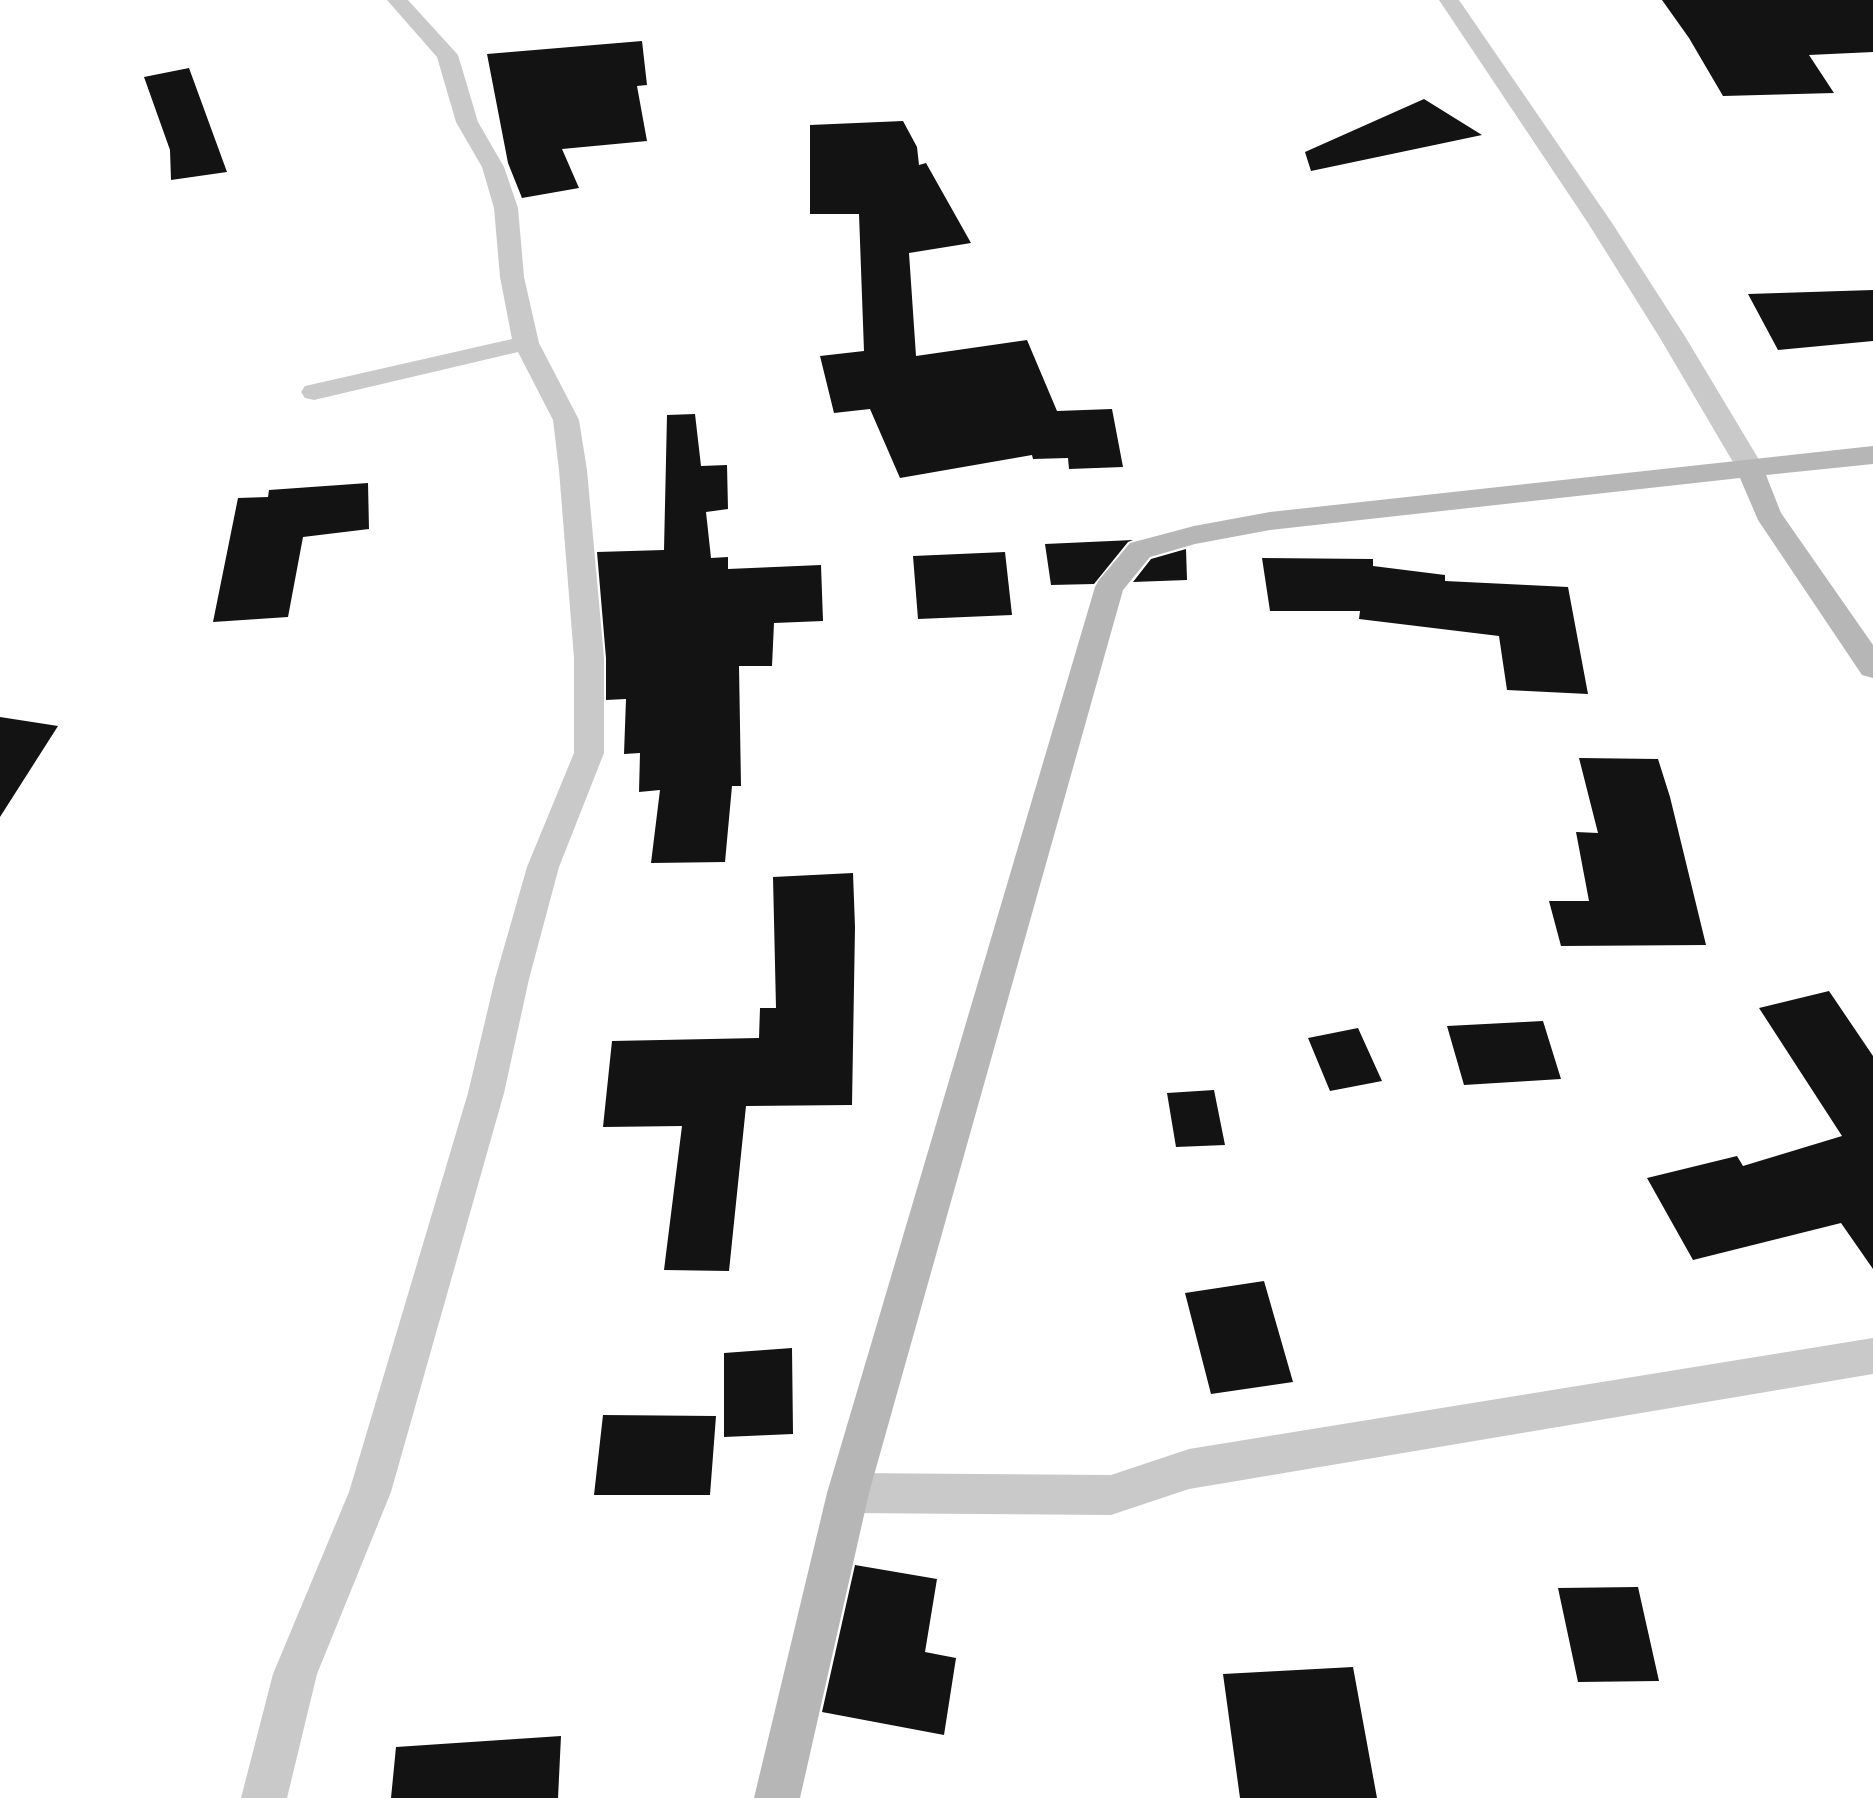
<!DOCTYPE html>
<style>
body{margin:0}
canvas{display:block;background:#fff}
</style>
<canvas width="1873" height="1798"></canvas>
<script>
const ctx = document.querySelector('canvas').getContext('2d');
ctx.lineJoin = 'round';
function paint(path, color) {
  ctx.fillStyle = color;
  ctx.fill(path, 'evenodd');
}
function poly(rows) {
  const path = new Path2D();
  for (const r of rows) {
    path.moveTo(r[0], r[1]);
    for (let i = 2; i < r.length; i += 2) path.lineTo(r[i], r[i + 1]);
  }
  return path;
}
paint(poly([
 [1662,0,1873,0,1873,52,1809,55,1834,93,1723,96,1689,38],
 [642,41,647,85,637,86,647,141,562,149,579,188,522,198,508,163,487,54],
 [189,68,227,172,171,180,170,150,144,77],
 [1424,99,1482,135,1311,171,1305,152],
 [903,121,917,147,919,165,926,163,971,243,909,253,916,356,1027,340,1057,411,1112,409,1123,467,1069,469,1068,458,1033,459,1032,455,900,478,870,409,834,413,820,356,864,351,859,214,810,214,810,125],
 [1873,290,1873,341,1778,350,1748,294],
 [695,414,701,466,727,465,728,509,706,512,711,558,728,557,728,569,821,565,823,621,774,623,772,666,739,666,741,786,732,786,725,862,651,863,660,790,639,792,640,753,624,754,626,699,606,700,606,658,597,552,664,550,667,415],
 [368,483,369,529,303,537,288,617,213,622,238,498,268,497,269,490],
 [1133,540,1128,542,1094,584,1051,585,1045,544],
 [1186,549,1187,580,1133,582,1151,559],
 [1005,552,1012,615,918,619,913,556],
 [1262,558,1373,559,1373,566,1445,575,1445,581,1568,587,1588,694,1507,690,1499,636,1359,619,1360,611,1270,611],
 [0,717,58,726,0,817],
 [1579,758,1658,759,1670,797,1706,945,1561,946,1549,901,1589,901,1576,832,1598,833],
 [853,873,855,927,852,1105,746,1106,729,1271,664,1270,682,1126,603,1127,612,1041,759,1038,760,1008,776,1008,773,877],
 [1829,991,1873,1056,1873,1269,1841,1223,1693,1260,1647,1178,1737,1156,1743,1166,1842,1136,1759,1008],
 [1543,1021,1561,1079,1464,1085,1447,1026],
 [1358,1028,1382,1081,1330,1091,1308,1038],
 [1214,1090,1225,1145,1176,1147,1167,1093],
 [1264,1281,1293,1382,1211,1394,1185,1293],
 [792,1348,793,1434,724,1437,724,1353],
 [603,1415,716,1416,710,1495,594,1495],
 [855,1565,937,1579,925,1652,956,1658,944,1735,822,1712],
 [1638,1587,1659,1681,1578,1682,1558,1588],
 [1353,1667,1377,1798,1240,1798,1223,1674],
 [561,1736,558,1798,391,1798,396,1747]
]), '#131313');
paint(poly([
 [387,0,408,0,458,55,478,122,504,167,518,208,524,277,539,343,579,420,587,470,604,658,604,753,559,867,529,979,504,1093,391,1492,317,1674,287,1798,241,1798,273,1674,349,1492,468,1093,495,979,527,867,574,753,574,658,559,470,553,420,518,352,314,400,305,398,301,392,305,386,314,384,512,339,500,277,494,208,482,167,456,122,437,57,387,0],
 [1439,0,1459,0,1612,223,1686,338,1764,468,1760,474,1750,477,1740,474,1660,338,1588,223,1439,0],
 [1873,1338,1873,1374,1189,1489,1111,1515,848,1513,833,1507,827,1493,833,1479,848,1473,1111,1475,1189,1449,1873,1338]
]), '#c9c9c9');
paint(poly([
 [1873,446,1873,464,1766,475,1781,513,1873,645,1873,678,1862,675,1758,520,1740,478,1270,530,1195,544,1150,557,1123,590,869,1493,800,1798,754,1798,827,1493,1095,587,1099,580,1130,543,1194,526,1270,512,1873,446]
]), '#b6b6b6');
</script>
